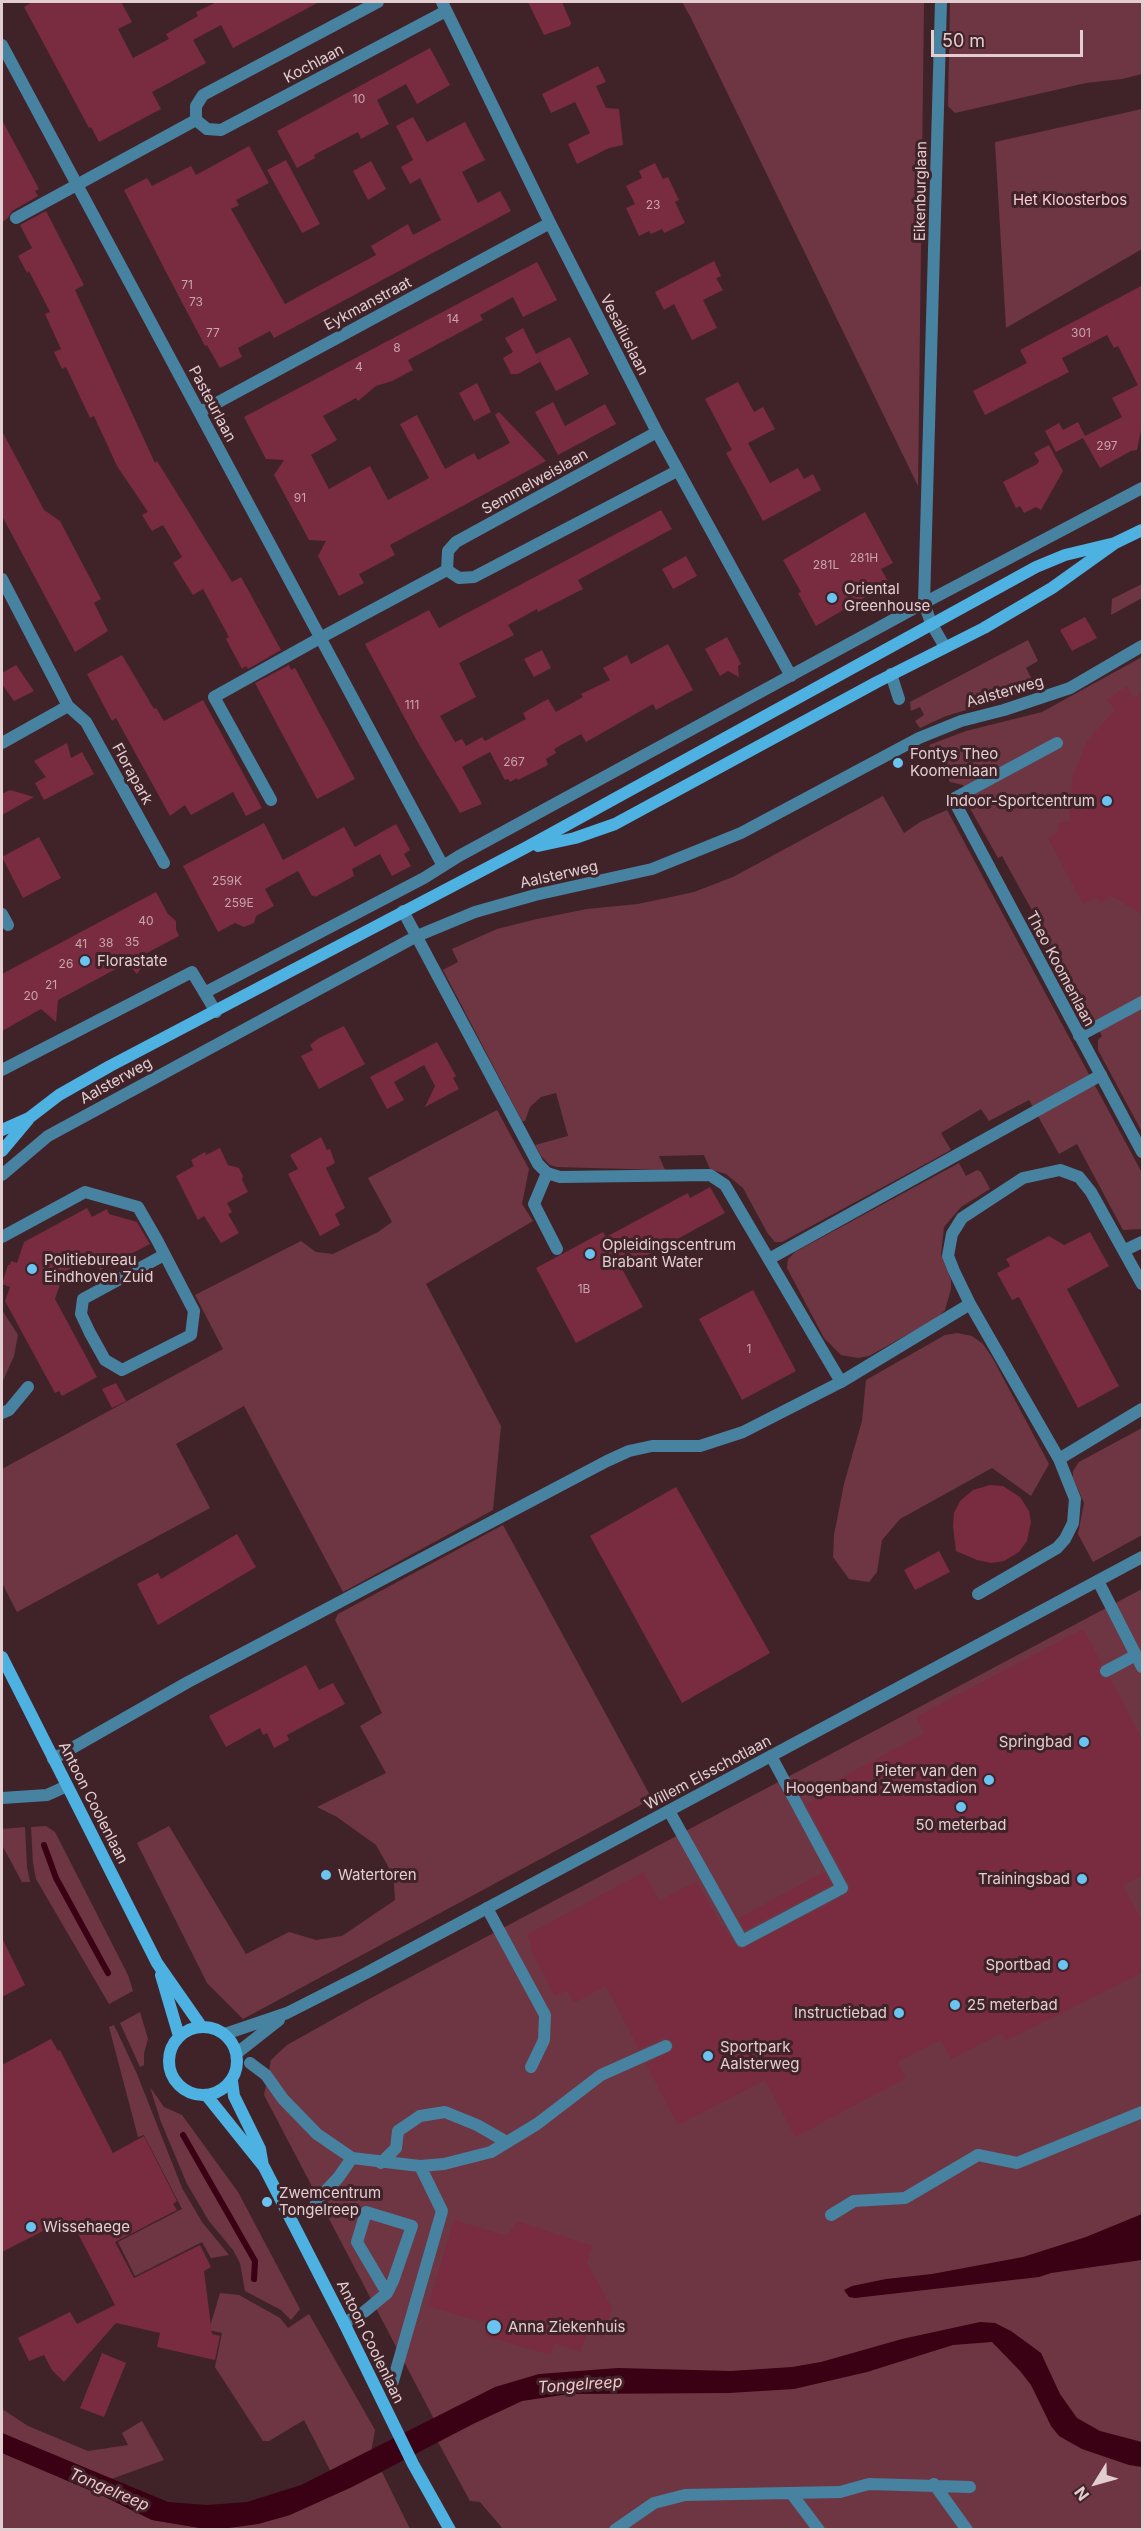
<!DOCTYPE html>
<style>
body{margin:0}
#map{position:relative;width:1144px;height:2531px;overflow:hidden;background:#402329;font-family:Inter,sans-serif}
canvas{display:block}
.frame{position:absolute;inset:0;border:3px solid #e2ced1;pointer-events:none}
.north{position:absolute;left:1066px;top:2453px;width:60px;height:60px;-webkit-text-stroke:4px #402329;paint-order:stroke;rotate:233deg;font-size:16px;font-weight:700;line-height:24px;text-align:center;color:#e2ced1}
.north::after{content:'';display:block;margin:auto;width:21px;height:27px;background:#e2ced1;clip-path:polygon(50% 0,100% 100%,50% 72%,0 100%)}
.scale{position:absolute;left:931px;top:30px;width:152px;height:27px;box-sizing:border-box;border:3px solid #e2ced1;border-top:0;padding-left:8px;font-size:18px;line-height:21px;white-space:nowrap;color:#e2ced1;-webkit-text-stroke:4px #402329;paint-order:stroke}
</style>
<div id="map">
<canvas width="1144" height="2531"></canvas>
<div class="frame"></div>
<div class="north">N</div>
<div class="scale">50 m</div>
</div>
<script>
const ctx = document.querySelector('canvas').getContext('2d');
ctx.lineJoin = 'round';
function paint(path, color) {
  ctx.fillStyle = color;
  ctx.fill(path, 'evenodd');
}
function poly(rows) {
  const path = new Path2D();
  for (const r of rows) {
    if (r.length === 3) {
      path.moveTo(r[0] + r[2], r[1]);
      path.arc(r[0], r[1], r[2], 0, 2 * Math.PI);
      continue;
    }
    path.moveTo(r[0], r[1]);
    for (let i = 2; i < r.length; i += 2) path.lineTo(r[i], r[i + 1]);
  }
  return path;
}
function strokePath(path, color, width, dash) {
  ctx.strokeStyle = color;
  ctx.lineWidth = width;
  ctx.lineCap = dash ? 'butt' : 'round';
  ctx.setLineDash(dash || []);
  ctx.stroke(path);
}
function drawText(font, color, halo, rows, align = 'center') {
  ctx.font = font + ' Inter,sans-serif';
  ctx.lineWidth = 6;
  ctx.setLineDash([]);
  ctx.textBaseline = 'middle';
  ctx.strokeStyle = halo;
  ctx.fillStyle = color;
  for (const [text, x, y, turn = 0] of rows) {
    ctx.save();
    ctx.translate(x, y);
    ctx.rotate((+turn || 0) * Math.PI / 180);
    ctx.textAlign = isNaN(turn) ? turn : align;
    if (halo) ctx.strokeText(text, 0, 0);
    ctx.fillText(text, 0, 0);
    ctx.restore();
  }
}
paint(poly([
 [682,2,924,2,918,486,690,16],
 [950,2,1142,2,1142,74,1122,79,1086,83,955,113,948,106],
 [1142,109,1142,249,1006,328,995,142],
 [1142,584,1142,598,1111,615,1112,599],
 [1028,640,1038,661,1026,668,1037,689,946,716,920,728,915,721,924,715,920,707,911,711,910,702],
 [1142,657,1142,1132,1098,1050,1098,1040,1102,1036,1089,1012,1078,1008,1038,935,1044,932,1002,856,998,858,968,805,972,803,963,785,950,782,929,745,966,731,1042,712],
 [883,796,904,833,920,822,947,810,1142,1173,1142,1229,1123,1230,1077,1144,1059,1154,1029,1100,989,1121,981,1109,941,1133,951,1150,782,1242,775,1242,768,1234,743,1188,726,1174,710,1169,704,1155,659,1156,665,1170,557,1167,550,1165,541,1156,535,1145,568,1136,556,1093,541,1097,530,1107,525,1121,522,1121,443,970,458,962,452,949,497,929,537,919,587,909,638,904,694,892,733,877],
 [497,1110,529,1169,522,1204,533,1221,426,1284,501,1426,493,1510,343,1592,244,1406,176,1444,210,1508,17,1612,2,1583,2,1469,223,1349,195,1295,301,1241,316,1252,333,1254,378,1232,392,1222,368,1178],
 [959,1163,966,1176,977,1170,981,1172,990,1189,961,1207,944,1227,941,1255,951,1280,951,1289,945,1310,937,1318,869,1356,858,1358,841,1355,824,1338,787,1268,788,1259,795,1252],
 [2,1310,18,1335,14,1356,2,1383],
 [957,1333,972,1336,983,1344,993,1359,1049,1464,1031,1496,992,1468,900,1519,882,1540,877,1572,869,1582,849,1579,833,1557,834,1535,844,1484,862,1421,866,1380,945,1335],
 [1142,1428,1142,1535,1093,1562,1078,1534,1084,1503,1073,1478,1073,1471,1079,1462],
 [503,1525,652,1799,243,2019,207,1983,137,1843,169,1826,246,1954,289,1932,316,1940,342,1936,395,1900,394,1884,388,1866,376,1845,337,1817,317,1807,386,1773,360,1726,382,1713,335,1620,338,1614],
 [1142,1589,1142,2529,503,2529,480,2502,470,2501,438,2442,444,2438,264,2095,271,2060,287,2045,371,1998],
 [46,1826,55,1832,128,1975,133,1991,109,2004,36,1879,33,1863,31,1827],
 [25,1827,27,1867,30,1882,22,1882,2,1845,2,1829],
 [140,2012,148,2039,144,2053,144,2065,140,2067,120,2023],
 [114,2025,137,2074,182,2188,202,2222,229,2255,211,2258,202,2242,135,2276,118,2242,182,2209,144,2135,138,2137,109,2027],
 [150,2087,164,2107,182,2115,238,2192,300,2309,291,2320,281,2310,245,2291,240,2263,233,2250,209,2221,187,2184,161,2122],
 [220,2293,239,2295,280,2318,288,2328,309,2314,375,2430,371,2452,331,2472,304,2420,269,2441,263,2441,215,2367,222,2333,209,2330],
 [2,2409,28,2426,88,2451,128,2445,122,2433,142,2421,164,2460,111,2479,2,2433],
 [2,2453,101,2495,152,2520,206,2529,258,2524,289,2515,382,2472,410,2529,2,2529]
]), '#6e3643');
paint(poly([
 [1142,2214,1142,2260,1051,2273,1039,2277,855,2298,849,2297,844,2290,852,2286,886,2279,932,2274,1023,2257,1086,2237],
 [980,2322,995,2323,1011,2331,1041,2353,1060,2394,1077,2418,1100,2431,1142,2442,1142,2467,1129,2465,1082,2449,1059,2436,1051,2426,1031,2385,1020,2371,992,2342,953,2345,867,2372,794,2389,729,2393,569,2394,522,2401,473,2424,352,2487,290,2515,258,2524,229,2528,206,2529,152,2520,101,2495,2,2453,2,2433,168,2502,207,2505,247,2502,301,2485,495,2387,539,2374,618,2368,731,2371,792,2367,821,2362,902,2339]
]), '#3a0014');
strokePath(poly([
 [44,1845,56,1878,108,1973],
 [183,2135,255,2261,254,2279]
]), '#3a0014', 6);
paint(poly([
 [32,2,121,2,132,22,118,29,133,58,169,39,166,34,198,16,196,12,217,2,319,2,233,48,221,25,193,40,206,63,152,92,161,109,99,142,91,127,89,128,24,7],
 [528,2,562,2,571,23,570,26,544,35],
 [430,48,450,85,417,104,406,84,377,100,389,124,361,139,358,132,314,155,315,158,297,168,277,131],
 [598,66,606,82,596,86,606,108,619,109,623,145,609,148,577,164,568,144,590,133,575,102,551,113,542,94],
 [413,117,427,142,465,122,485,160,462,172,478,203,500,191,511,211,274,338,270,331,238,348,242,357,220,368,207,345,205,346,166,272,124,190,147,178,152,186,191,166,196,175,249,146,269,183,236,200,239,205,231,209,285,304,376,255,371,246,408,224,413,235,441,220,420,178,410,184,401,167,413,160,396,126],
 [2,120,39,189,35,191,38,196,12,211,8,218,2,222],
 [286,160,320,224,302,233,267,170],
 [371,161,386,189,368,200,353,171],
 [655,163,663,179,668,177,679,200,675,202,685,223,664,233,662,229,651,234,649,231,639,236,626,208,635,204,626,186,642,178,639,171],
 [46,211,84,285,75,290,155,463,157,461,232,582,241,577,281,650,248,669,246,666,242,669,226,639,229,637,203,589,193,595,173,563,182,557,163,525,152,531,142,515,148,512,117,466,94,416,90,418,66,367,62,369,54,352,61,349,45,314,50,312,29,271,27,273,18,256,32,248,20,225],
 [714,261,721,276,716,278,723,290,703,300,717,328,692,340,674,304,664,310,655,292],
 [537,262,557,300,523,317,513,297,480,315,483,320,408,360,413,370,392,381,376,386,358,401,356,398,323,416,337,440,311,455,329,489,370,466,388,500,429,478,400,424,417,415,445,469,474,453,478,460,510,443,495,415,499,412,546,461,390,545,395,555,359,574,364,583,339,596,318,556,326,541,309,540,274,475,284,460,266,459,244,417],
 [1143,285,1143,421,1137,450,1131,451,1100,468,1083,438,1056,452,1045,431,1059,423,1063,430,1078,422,1085,436,1122,417,1112,398,1138,385,1118,346,1114,348,1107,335,1062,358,1069,372,985,415,973,391,1027,363,1020,350],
 [523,328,540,362,518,374,511,374,503,358,513,352,505,338],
 [570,337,589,374,556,391,536,354],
 [738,382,754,412,763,407,775,429,748,443,770,483,798,468,804,479,813,474,821,490,763,521,726,453,732,450,705,399],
 [477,383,491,412,474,421,459,393],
 [553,402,565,426,605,404,616,424,558,455,535,412],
 [2,431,44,510,60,521,101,599,94,603,108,631,75,652,2,516],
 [1049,445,1063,471,1041,510,1036,507,1024,513,1020,506,1016,508,1003,482,1037,464,1039,461,1034,453],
 [661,510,672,529,578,580,583,589,538,612,537,609,508,625,514,635,459,663,476,697,440,716,455,742,462,739,466,746,482,737,485,741,526,719,523,713,548,699,556,712,583,697,581,694,610,680,603,668,627,655,631,664,668,644,693,690,656,710,653,704,586,742,581,734,554,749,556,753,546,759,548,765,518,780,517,778,510,782,508,779,505,780,490,752,462,767,482,804,460,813,417,741,365,644,429,610,439,628],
 [865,512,893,563,881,569,889,583,816,626,798,593,801,592,783,560],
 [686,556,697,576,673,589,662,569],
 [1085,617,1097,638,1072,651,1060,630],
 [727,637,741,664,738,666,739,677,728,671,720,676,705,649],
 [542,650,551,668,534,677,524,659],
 [122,655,154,709,156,708,164,721,203,700,262,808,246,816,233,792,191,815,185,805,170,816,116,718,112,721,87,674],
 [16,665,34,691,14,701,2,684,2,673],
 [289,665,291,670,295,668,355,779,317,799,255,683],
 [1127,686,1133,698,1143,693,1143,915,1110,895,1101,904,1096,897,1083,904,1048,838,1059,832,1058,823,1070,821,1072,779,1087,741,1115,710,1107,700],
 [67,743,71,758,82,752,94,774,44,800,35,783,46,777,34,761],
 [10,790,34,797,2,815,2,794],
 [264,823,283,860,344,827,355,847,396,824,410,850,404,854,411,866,392,876,380,854,352,869,354,876,315,897,314,895,312,896,298,871,265,889,274,906,256,916,254,923,244,927,235,923,218,932,183,866],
 [39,837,61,878,23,898,2,857],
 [156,892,168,914,176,921,176,929,179,936,145,954,143,965,137,974,127,963,58,1000,56,1022,41,1009,2,1031,2,974],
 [344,1026,365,1064,319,1089,301,1056,313,1050,310,1045,319,1038],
 [437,1042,456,1076,453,1078,459,1089,425,1107,435,1086,424,1065,394,1082,404,1100,387,1109,370,1077],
 [321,1137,327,1150,330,1149,335,1163,326,1168,345,1208,335,1214,340,1225,320,1236,288,1174,298,1169,290,1155],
 [220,1148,228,1165,239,1168,243,1176,242,1180,248,1192,227,1203,232,1212,228,1214,239,1233,221,1243,204,1216,198,1220,176,1176,194,1166,191,1160,205,1152,206,1155],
 [710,1187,725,1213,622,1269,643,1307,576,1343,536,1268,603,1232,606,1237,688,1193,690,1198],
 [87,1208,92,1217,107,1209,109,1214,137,1222,150,1244,100,1270,93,1256,64,1272,55,1299,97,1377,62,1396,59,1391,55,1393,5,1301,10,1287,2,1284,8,1265,10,1265,11,1261,17,1263,24,1242],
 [1090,1232,1109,1266,1067,1289,1119,1386,1078,1408,1019,1297,1012,1300,997,1273,1010,1266,1006,1259,1049,1236,1064,1245],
 [753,1290,796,1371,742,1400,699,1319],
 [116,1383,126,1401,112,1408,102,1389],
 [990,1485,1003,1486,1020,1497,1029,1511,1031,1522,1027,1541,1019,1552,1004,1561,991,1563,977,1560,956,1551,953,1526,954,1513,960,1501,973,1490],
 [676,1487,770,1653,682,1703,590,1536],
 [237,1534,256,1567,158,1625,137,1584,158,1573,161,1579],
 [939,1551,950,1572,915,1590,904,1570],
 [1083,1629,1102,1664,1099,1667,1099,1674,1102,1678,1110,1678,1143,1741,1143,1875,1123,1885,1143,1924,1143,1972,1006,2041,1002,2033,951,2059,941,2040,897,2062,906,2078,795,2137,765,2080,678,2125,646,2064,672,2051,674,2046,671,2040,663,2038,639,2049,606,1986,574,2003,567,1990,555,1996,530,1949,532,1947,527,1935,644,1872,659,1901,697,1881,722,1927,724,1926,735,1945,741,1949,846,1895,850,1889,849,1884,806,1804,831,1791,828,1785,925,1733,916,1717],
 [306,1665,319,1690,333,1683,345,1704,287,1735,289,1740,274,1748,267,1733,263,1735,260,1728,226,1747,209,1716],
 [824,1872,831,1885,745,1930,739,1918],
 [2,1938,25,1985,2,1997],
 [51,2039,58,2051,60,2050,113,2153,144,2136,177,2201,173,2204,177,2210,115,2242,134,2278,200,2245,211,2267,204,2271,212,2334,220,2336,215,2360,157,2347,160,2333,116,2323,64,2382,52,2370,44,2355,29,2361,18,2338,70,2312,77,2324,115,2305,72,2222,47,2235,45,2230,2,2252,2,2065],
 [454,2220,507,2236,517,2221,592,2246,587,2263,612,2308,602,2338,587,2333,581,2352,554,2343,551,2355,485,2336,489,2324,428,2306],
 [102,2353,126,2363,104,2417,80,2408]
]), '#792b40');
strokePath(poly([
 [891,674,899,699],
 [953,799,1057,743],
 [271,800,214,697,320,638],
 [403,911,538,1164,547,1173,560,1177,710,1175,725,1185,841,1382],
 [547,1173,534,1204,557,1249],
 [2,1175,48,1136,417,936,475,912,535,895,652,869,741,833,919,738,961,721,1004,710,1070,688,1142,646],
 [2,1237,85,1192,138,1207,157,1240,194,1311,191,1335,122,1370,105,1360,90,1333,81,1314,83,1299,164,1255],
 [1125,1250,1142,1242],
 [769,1259,1101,1075],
 [2,1413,9,1410,28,1387],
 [1059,1459,1142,1409],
 [1098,1581,1142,1667],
 [978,1594,1057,1548,1065,1539,1073,1523,1075,1499,1059,1459,970,1304,954,1271,948,1256,952,1234,962,1218,1023,1178,1060,1170,1079,1177,1091,1192,1142,1284],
 [1106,1671,1136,1655],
 [53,1759,188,1682,607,1461,629,1451,652,1446,700,1446,743,1432,841,1382,970,1304],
 [669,1811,742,1941,842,1888,771,1756],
 [487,1908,545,2015,544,2040,531,2067],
 [831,2215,854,2201,905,2198,978,2155,1017,2163,1142,2112],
 [344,2323,364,2312,387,2293,393,2281,412,2226,366,2212,357,2242,387,2293],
 [934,2484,967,2530],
 [840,2492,869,2484,970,2487]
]), '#4782a0', 12);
strokePath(poly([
 [250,2063,266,2075,283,2099,317,2134,352,2158,420,2166,442,2211,393,2381],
 [381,2163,396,2148,398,2131,420,2116,445,2112,477,2125,505,2141],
 [420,2166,444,2164,491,2152,537,2124,601,2075,666,2046],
 [312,2212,318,2199,338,2178,352,2158]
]), '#4782a0', 12);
strokePath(poly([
 [442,2,550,223,657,432,791,676],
 [941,2,924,603,931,623,945,647],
 [2,45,443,866],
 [196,120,207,129,221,130,446,11],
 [196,120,196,106,203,95,378,2],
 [16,218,196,120],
 [200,412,550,223],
 [447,570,448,551,456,542,657,432],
 [447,570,459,578,474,577,677,471],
 [2,579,68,706,86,722,164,863],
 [320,638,447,570],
 [2,743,68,706],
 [953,799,1142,1152],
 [2,914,8,925],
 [206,992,424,878,459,856,924,603,1142,488],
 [1079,1036,1142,1002],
 [2,1070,192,972,216,1012],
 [2,1798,47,1795,67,1786],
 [225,2034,287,2013,366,1973,1142,1557],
 [237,2053,279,2020],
 [791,2493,819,2530],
 [615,2530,654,2503,685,2495,840,2492]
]), '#4782a0', 12);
strokePath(poly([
 [538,846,575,838,615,824,877,682,984,628,1052,588,1115,543,1142,530],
 [2,1130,29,1118,59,1095,110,1066,525,848,1036,567,1065,555,1115,543],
 [2,1151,28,1120],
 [2,1657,157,1963,201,2026],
 [161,1975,179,2036],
 [203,2061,34],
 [232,2081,234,2096,260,2149,263,2166],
 [207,2096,264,2167,344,2323,413,2464,450,2530]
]), '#4db1e2', 12);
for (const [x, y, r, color] of [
 [832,598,6,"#6ac3f1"],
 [898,763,6,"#6ac3f1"],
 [1107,801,6,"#6ac3f1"],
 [85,961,6,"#6ac3f1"],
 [590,1254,6,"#6ac3f1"],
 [32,1269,6,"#6ac3f1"],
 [1084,1742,6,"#6ac3f1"],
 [989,1780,6,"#6ac3f1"],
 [961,1807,6,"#6ac3f1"],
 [326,1875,6,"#6ac3f1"],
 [1082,1879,6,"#6ac3f1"],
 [1063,1965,6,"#6ac3f1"],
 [955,2005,6,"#6ac3f1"],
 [899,2013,6,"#6ac3f1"],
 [708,2056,6,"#6ac3f1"],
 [267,2202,6,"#6ac3f1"],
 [31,2227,6,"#6ac3f1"],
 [494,2327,8,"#6ac3f1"]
]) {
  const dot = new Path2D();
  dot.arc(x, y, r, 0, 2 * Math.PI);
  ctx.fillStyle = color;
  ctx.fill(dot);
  strokePath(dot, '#402329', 2);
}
drawText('12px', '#c8a5ad', null, [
 ["10",359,99],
 ["23",653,205],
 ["71",187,285],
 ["73",196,302],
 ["14",453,319],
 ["77",213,333],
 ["301",1081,333],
 ["8",397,348],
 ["4",359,367],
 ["297",1107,446],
 ["91",300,498],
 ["281H",864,558],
 ["281L",826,565],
 ["111",412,705],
 ["267",514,762],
 ["259K",227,881],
 ["259E",239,903],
 ["40",146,921],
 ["35",132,942],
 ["38",106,943],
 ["41",81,944],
 ["26",66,964],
 ["21",51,985],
 ["20",31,996],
 ["1B",584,1289],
 ["1",749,1349]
]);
drawText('15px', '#e2ced1', '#402329', [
 ["Kochlaan",314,64,-28],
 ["Eikenburglaan",921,191,-89],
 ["Eykmanstraat",368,304,-28],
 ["Vesaliuslaan",624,335,63],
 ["Pasteurlaan",212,404,62],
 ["Semmelweislaan",535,482,-29],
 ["Aalsterweg",1005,692,-16],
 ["Florapark",132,774,61],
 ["Aalsterweg",559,875,-13],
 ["Theo Koomenlaan",1060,969,62],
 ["Aalsterweg",116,1081,-29],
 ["Willem Elsschotlaan",708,1773,-28],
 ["Antoon Coolenlaan",93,1803,63],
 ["Antoon Coolenlaan",370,2342,64]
]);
drawText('15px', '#fbcad2', '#402329', [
 ["Het Kloosterbos",1070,200]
]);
drawText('15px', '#e2ced1', '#402329', [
 ["Oriental",844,589],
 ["Greenhouse",844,606],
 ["Fontys Theo",910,754],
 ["Koomenlaan",910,771],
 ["Indoor-Sportcentrum",1095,801,"right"],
 ["Florastate",97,961],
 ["Opleidingscentrum",602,1245],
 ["Brabant Water",602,1262],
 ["Politiebureau",44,1260],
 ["Eindhoven Zuid",44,1277],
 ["Springbad",1072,1742,"right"],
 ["Pieter van den",977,1771,"right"],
 ["Hoogenband Zwemstadion",977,1788,"right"],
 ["50 meterbad",961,1825,"center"],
 ["Watertoren",338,1875],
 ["Trainingsbad",1070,1879,"right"],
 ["Sportbad",1051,1965,"right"],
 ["25 meterbad",967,2005],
 ["Instructiebad",887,2013,"right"],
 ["Sportpark",720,2047],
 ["Aalsterweg",720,2064],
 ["Zwemcentrum",279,2193],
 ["Tongelreep",279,2210],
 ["Wissehaege",43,2227],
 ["Anna Ziekenhuis",508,2327]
], 'left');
drawText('italic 16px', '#f5c5cd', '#402329', [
 ["Tongelreep",580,2385,-4],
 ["Tongelreep",109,2490,23]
]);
</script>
